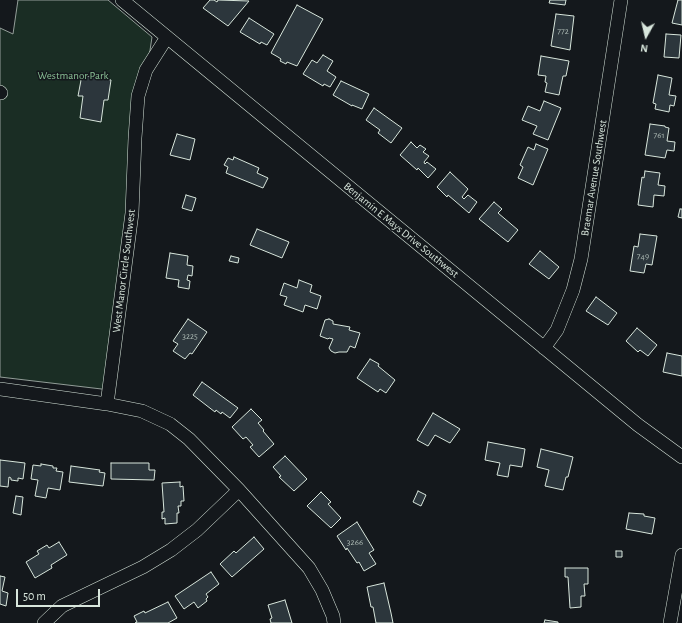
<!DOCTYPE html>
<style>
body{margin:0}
#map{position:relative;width:682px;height:623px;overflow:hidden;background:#14181c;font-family:"Alegreya Sans",sans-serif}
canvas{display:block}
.north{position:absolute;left:626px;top:16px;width:40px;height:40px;-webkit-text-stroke:3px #14181c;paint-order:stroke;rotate:188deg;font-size:11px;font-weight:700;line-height:16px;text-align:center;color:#d8e6dc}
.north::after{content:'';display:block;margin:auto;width:14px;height:18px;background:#d8e6dc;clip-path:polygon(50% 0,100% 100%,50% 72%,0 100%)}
.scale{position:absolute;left:16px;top:589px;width:84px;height:18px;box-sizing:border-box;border:2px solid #d8e6dc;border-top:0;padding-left:5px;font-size:12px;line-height:14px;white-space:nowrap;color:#d8e6dc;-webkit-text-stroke:3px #14181c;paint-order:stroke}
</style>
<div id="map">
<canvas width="682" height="623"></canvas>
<div class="north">N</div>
<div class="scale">50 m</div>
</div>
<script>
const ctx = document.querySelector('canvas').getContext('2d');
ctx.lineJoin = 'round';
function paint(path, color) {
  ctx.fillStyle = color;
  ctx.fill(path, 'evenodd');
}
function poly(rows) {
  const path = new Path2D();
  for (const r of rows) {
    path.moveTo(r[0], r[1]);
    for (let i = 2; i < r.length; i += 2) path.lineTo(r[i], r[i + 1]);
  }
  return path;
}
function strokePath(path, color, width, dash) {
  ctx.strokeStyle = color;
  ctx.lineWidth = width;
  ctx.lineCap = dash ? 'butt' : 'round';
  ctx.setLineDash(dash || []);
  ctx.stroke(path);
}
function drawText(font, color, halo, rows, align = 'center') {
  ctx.font = font + ' "Alegreya Sans",sans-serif';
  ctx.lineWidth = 3;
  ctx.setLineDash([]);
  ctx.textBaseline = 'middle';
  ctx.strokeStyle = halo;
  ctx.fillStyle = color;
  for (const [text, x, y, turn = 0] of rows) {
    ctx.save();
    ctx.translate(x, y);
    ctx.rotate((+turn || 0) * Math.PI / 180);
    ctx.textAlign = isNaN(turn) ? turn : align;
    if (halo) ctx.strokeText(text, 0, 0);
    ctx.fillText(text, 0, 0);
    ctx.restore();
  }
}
const green = poly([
 [18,0,108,0,152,37,140,117,110,390,0,377,0,28,13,34,18,0]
]);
paint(green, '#1a2d24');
strokePath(green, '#939e99', 1);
const building = poly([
 [210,0,214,0,217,2,218,0,249,1,228,26,203,8,210,0],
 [550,0,566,0,565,5,549,3,550,0],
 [678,0,682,0,682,25,672,23,678,0],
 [297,5,323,19,297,66,287,62,286,64,280,61,281,59,278,57,271,53,297,5],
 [556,14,574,16,570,50,551,46,556,14],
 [249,18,274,34,267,45,261,42,260,44,240,32,249,18],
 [666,34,681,35,679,58,664,57,666,34],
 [323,55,333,61,327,71,336,77,330,87,324,84,323,86,303,74,312,60,317,63,323,55],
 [541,56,569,61,566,76,563,76,559,95,545,92,547,83,545,82,546,76,538,75,541,56],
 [82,75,111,80,108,100,104,100,101,122,80,118,83,96,78,96,82,75],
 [658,75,672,78,669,95,676,96,674,106,670,105,669,112,655,109,656,104,653,103,658,75],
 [341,81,369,94,362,109,352,105,352,106,333,95,341,81],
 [544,101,561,108,548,140,533,134,537,126,522,120,528,106,540,111,544,101],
 [374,108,402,128,391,143,378,133,380,130,366,120,374,108],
 [650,124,665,126,665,127,669,128,667,141,675,142,674,151,667,150,665,158,645,155,650,124],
 [177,134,195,139,190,160,170,155,177,134],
 [411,142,417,148,420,145,426,149,423,152,429,156,424,162,425,164,427,162,436,169,428,178,418,168,417,170,400,155,411,142],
 [536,144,548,149,533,185,518,178,523,167,520,165,528,147,534,150,536,144],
 [234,157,259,168,257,173,268,178,263,188,226,173,228,167,224,165,228,158,233,160,234,157],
 [645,171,660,173,658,185,665,186,664,196,654,195,653,207,638,205,642,177,644,178,645,171],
 [450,172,468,189,462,197,464,199,468,195,477,202,469,213,448,195,447,197,437,187,450,172],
 [186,195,196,198,192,211,182,208,186,195],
 [494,202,502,209,498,213,518,230,508,242,479,219,494,202],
 [680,209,682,209,682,218,678,217,680,209],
 [257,229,289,242,282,258,250,245,257,229],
 [640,234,657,236,652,265,646,264,644,273,630,271,634,246,638,247,640,234],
 [540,251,559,267,549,279,529,264,540,251],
 [170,253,188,256,187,265,193,266,192,276,188,275,187,280,190,281,189,289,178,287,179,280,166,278,170,253],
 [231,256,239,258,238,263,229,261,231,256],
 [299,280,312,285,310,292,321,296,317,309,305,305,303,312,284,305,287,297,280,295,284,283,297,288,299,280],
 [596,297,617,313,608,325,586,311,596,297],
 [188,319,207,332,192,354,190,353,185,359,173,351,178,344,173,341,188,319],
 [329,319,333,321,333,324,350,327,349,330,360,333,355,348,350,346,347,352,339,352,335,353,331,351,329,348,333,339,329,338,328,339,320,336,325,320,329,319],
 [637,328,657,345,648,356,640,350,638,352,626,341,637,328],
 [667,353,682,356,682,376,663,372,667,353],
 [370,359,379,364,378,366,395,380,386,393,380,389,378,392,357,378,370,359],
 [202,382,238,408,230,418,222,412,221,414,216,410,215,412,193,395,202,382],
 [251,409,262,420,258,423,264,430,263,431,274,444,259,457,250,447,253,445,246,437,243,439,232,427,251,409],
 [433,413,460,429,450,443,435,435,428,446,417,440,433,413],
 [488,442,525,449,522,467,510,465,508,477,497,475,500,463,485,460,488,442],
 [541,449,573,457,568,477,566,477,563,490,545,486,549,470,537,467,541,449],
 [285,456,307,479,294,491,279,477,281,476,273,467,285,456],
 [0,460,25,463,23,479,18,478,18,481,11,480,11,478,9,477,8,487,0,486,0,460],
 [111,463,149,463,149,470,155,470,154,480,111,479,111,463],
 [41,464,53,466,53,468,57,468,56,471,63,472,60,490,48,488,46,498,35,496,38,480,31,479,33,465,41,466,41,464],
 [71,466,100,470,99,472,105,473,103,486,69,482,71,466],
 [180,482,180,487,183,486,184,501,181,501,181,506,178,506,179,513,177,513,177,523,165,524,165,518,162,519,162,512,164,512,162,483,180,482],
 [418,491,426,495,421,506,413,502,418,491],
 [321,492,331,502,328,504,341,518,331,528,307,506,321,492],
 [16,496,23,497,21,515,13,513,16,496],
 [629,513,644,514,644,516,655,518,652,534,626,529,629,513],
 [357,522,374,550,369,553,376,564,364,571,359,562,357,563,347,548,346,550,337,536,357,522],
 [254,537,264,549,232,577,220,564,234,551,236,553,254,537],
 [59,542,67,555,51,565,52,568,35,578,26,562,39,554,37,551,47,545,49,548,59,542],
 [616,551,622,551,622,557,616,557,616,551],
 [565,568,588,568,588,584,584,584,585,596,581,596,581,607,570,608,568,577,565,577,565,568],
 [211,572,219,584,206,594,208,597,206,599,207,601,198,608,194,602,184,609,175,596,211,572],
 [0,576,5,577,2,591,8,593,6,606,0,604,0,576],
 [384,583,391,613,393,623,376,623,373,607,371,607,367,587,384,583],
 [285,600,292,623,271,623,270,619,272,618,268,605,285,600],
 [168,602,177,618,168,623,135,623,137,622,134,616,144,611,145,613,168,602],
 [545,620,558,622,558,623,544,623,545,620]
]);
paint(building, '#2c363c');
strokePath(building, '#d8e6dc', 1);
const minor = poly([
 [122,0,638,425,682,457],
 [0,92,1,93],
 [544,348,557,330,573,290,581,259,621,0],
 [0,389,107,404,142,411,170,424,189,439,239,490],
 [107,404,132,213,135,138,138,96,146,70,167,37],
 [44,623,62,606,143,567,171,550,197,530,239,490,309,568,322,590,333,616,334,623],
 [670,623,682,555]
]);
strokePath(minor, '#d8e6dc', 14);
strokePath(minor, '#14181c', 13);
drawText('9px', '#adbab4', null, [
 ["772",563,31],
 ["761",659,135],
 ["749",643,256],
 ["3225",190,336],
 ["3266",355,542]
]);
drawText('11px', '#8ac095', '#14181c', [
 ["Westmanor Park",73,76]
]);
drawText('11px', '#d8e6dc', '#14181c', [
 ["Braemar Avenue Southwest",594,178,-81],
 ["Benjamin E Mays Drive Southwest",401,230,39],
 ["West Manor Circle Southwest",124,271,-83]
]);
</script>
